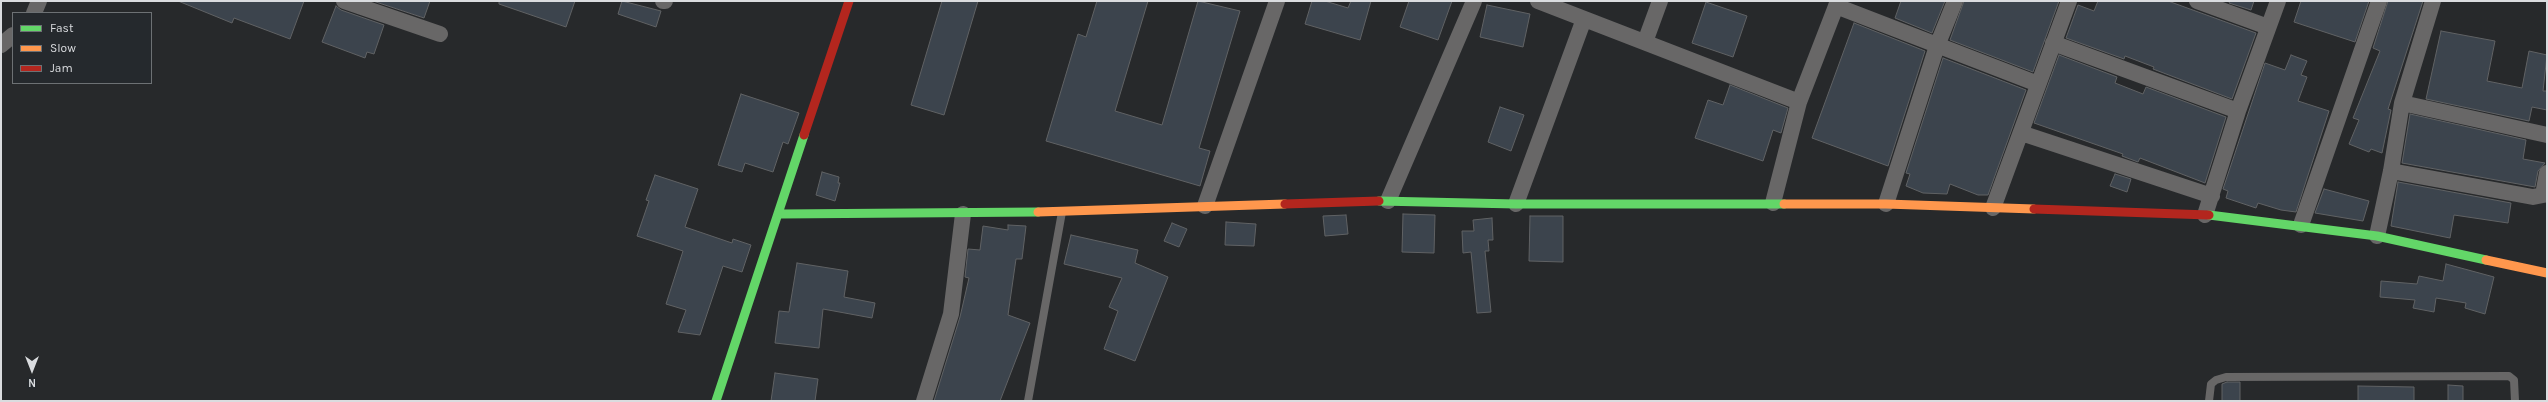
<!DOCTYPE html>
<style>
body{margin:0}
#map{position:relative;width:2548px;height:402px;overflow:hidden;background:#27292b;font-family:Karla,sans-serif}
canvas{display:block}
.frame{position:absolute;inset:0;border:2px solid #dadcdf;pointer-events:none}
.legend{position:absolute;left:12px;top:12px;width:140px;height:72px;box-sizing:border-box;background:#25292d;border:1px solid #6d7174;margin:0;padding:5px 7px;list-style:none;font-size:12px;color:#dadcdf}
.legend li{display:flex;align-items:center;gap:8px;height:20px}
.legend b{width:20px;border:1px solid #6d7174}
.north{position:absolute;left:12px;top:350px;width:40px;height:40px;-webkit-text-stroke:3px #25292d;paint-order:stroke;rotate:180deg;font-size:11px;font-weight:700;line-height:16px;text-align:center;color:#dadcdf}
.north::after{content:'';display:block;margin:auto;width:14px;height:18px;background:#dadcdf;clip-path:polygon(50% 0,100% 100%,50% 72%,0 100%)}
</style>
<div id="map">
<canvas width="2548" height="402"></canvas>
<div class="frame"></div>
<ul class="legend">
<li><b style="height:5px;background:#63d668"></b>Fast</li>
<li><b style="height:5px;background:#ff974d"></b>Slow</li>
<li><b style="height:5px;background:#b3261e"></b>Jam</li>
</ul>
<div class="north">N</div>
</div>
<script>
const ctx = document.querySelector('canvas').getContext('2d');
ctx.lineJoin = 'round';
function paint(path, color) {
  ctx.fillStyle = color;
  ctx.fill(path, 'evenodd');
}
function poly(rows) {
  const path = new Path2D();
  for (const r of rows) {
    path.moveTo(r[0], r[1]);
    for (let i = 2; i < r.length; i += 2) path.lineTo(r[i], r[i + 1]);
  }
  return path;
}
function strokePath(path, color, width, dash) {
  ctx.strokeStyle = color;
  ctx.lineWidth = width;
  ctx.lineCap = dash ? 'butt' : 'round';
  ctx.setLineDash(dash || []);
  ctx.stroke(path);
}
const building = poly([
 [178,1,304,1,290,39,234,18,232,23,178,1],
 [373,1,430,1,424,18,373,1],
 [499,1,575,1,566,27,499,4,499,1],
 [622,1,661,11,656,27,618,14,622,1],
 [942,1,978,1,944,115,911,105,942,1],
 [1097,1,1148,1,1115,111,1162,125,1198,1,1240,11,1199,148,1210,151,1200,186,1046,141,1078,34,1086,37,1097,1],
 [1312,1,1325,1,1348,8,1351,1,1371,1,1360,40,1305,24,1312,1],
 [1409,1,1452,1,1438,40,1400,27,1409,1],
 [1901,1,1945,1,1932,33,1895,18,1901,1],
 [1964,1,2059,1,2033,72,1950,40,1964,1],
 [2098,1,2168,1,2256,33,2232,99,2153,69,2154,67,2125,56,2124,59,2066,38,2078,5,2094,11,2098,1],
 [2230,1,2254,1,2251,10,2229,3,2230,1],
 [2301,1,2369,1,2355,42,2294,22,2301,1],
 [2388,1,2423,1,2388,109,2391,110,2382,153,2371,149,2369,152,2349,144,2359,120,2353,118,2380,51,2373,48,2388,1],
 [1706,2,1747,16,1733,57,1692,43,1706,2],
 [1487,5,1530,14,1523,47,1480,37,1487,5],
 [336,6,341,10,384,25,374,54,367,52,365,58,322,42,336,6],
 [1854,23,1925,51,1888,166,1812,138,1854,23],
 [2441,31,2495,41,2487,81,2522,88,2529,51,2547,55,2543,91,2547,91,2547,110,2532,107,2529,121,2426,99,2441,31],
 [2059,55,2117,77,2115,83,2143,94,2146,87,2226,117,2205,183,2140,158,2138,162,2122,156,2123,154,2034,123,2059,55],
 [2291,55,2307,61,2301,75,2307,77,2298,101,2329,111,2296,212,2281,210,2258,203,2256,208,2226,198,2228,191,2223,189,2265,63,2285,70,2291,55],
 [1943,58,2026,90,1988,195,1978,195,1950,184,1947,194,1923,193,1906,186,1910,174,1906,173,1943,58],
 [1730,85,1788,108,1781,133,1773,130,1763,161,1695,138,1708,100,1723,105,1730,85],
 [741,94,799,113,788,144,783,142,773,172,745,163,742,172,718,165,741,94],
 [1500,107,1524,115,1511,151,1488,142,1500,107],
 [2410,114,2526,140,2523,159,2545,163,2538,171,2535,187,2402,163,2410,114],
 [822,172,839,177,838,183,840,183,835,201,816,195,822,172],
 [2115,174,2131,179,2127,192,2110,186,2115,174],
 [655,175,698,189,685,227,732,243,733,239,751,245,742,272,723,266,700,335,678,332,686,310,666,304,683,251,637,236,649,201,646,200,655,175],
 [2398,182,2511,203,2508,223,2454,215,2450,238,2391,226,2398,182],
 [2324,189,2369,201,2363,221,2315,213,2324,189],
 [1403,214,1435,215,1434,253,1402,252,1403,214],
 [1346,215,1348,234,1325,236,1323,216,1346,215],
 [1530,216,1563,216,1563,262,1529,261,1530,216],
 [1492,218,1493,240,1488,240,1489,251,1485,251,1491,312,1477,313,1471,252,1463,253,1462,231,1474,231,1473,220,1492,218],
 [1226,222,1256,224,1254,246,1225,245,1226,222],
 [1172,223,1187,229,1179,247,1164,241,1172,223],
 [1008,225,1026,226,1022,259,1016,259,1008,315,1030,323,1000,401,934,401,960,317,969,278,965,277,968,249,980,250,983,226,1008,230,1008,225],
 [1071,235,1138,250,1135,263,1168,277,1135,361,1104,349,1118,311,1109,307,1122,278,1064,264,1071,235],
 [797,263,848,271,844,297,875,303,872,318,823,309,819,348,775,343,779,311,789,312,797,263],
 [2446,264,2494,277,2485,314,2465,308,2466,303,2436,298,2434,312,2413,308,2415,300,2380,297,2381,281,2417,284,2419,276,2443,281,2446,264],
 [775,373,818,379,815,401,771,401,775,373],
 [2227,382,2240,382,2240,401,2222,401,2222,384,2227,382],
 [2448,385,2463,386,2463,401,2448,401,2448,385],
 [2358,386,2414,387,2414,401,2358,401,2358,386]
]);
paint(building, '#3c444d');
strokePath(building, '#606264', 1);
strokePath(poly([
 [1028,401,1062,212],
 [2209,401,2211,384,2216,380,2226,377,2509,376,2514,380,2515,401]
]), '#686767', 8);
strokePath(poly([
 [344,1,440,34],
 [663,1,665,1],
 [1538,1,1799,102],
 [2197,1,2268,27],
 [1836,6,2038,84],
 [34,13,39,1],
 [1645,42,1660,1],
 [2053,43,2238,111],
 [1,45,13,35],
 [2402,103,2547,135],
 [2021,133,2212,196],
 [2391,171,2533,197,2543,195,2547,173],
 [1388,201,1474,1],
 [1773,203,1799,102,1838,1],
 [1516,204,1584,19],
 [1886,204,1937,46,1955,1],
 [1205,206,1277,1],
 [1993,208,2069,1],
 [2205,215,2238,111,2278,1],
 [2301,225,2379,1],
 [2377,236,2391,171,2402,103,2433,1],
 [924,401,951,314,963,214]
]), '#686767', 16);
strokePath(poly([
 [1379,201,1516,204,1784,204],
 [780,214,1038,212],
 [2209,215,2377,236,2486,260],
 [716,401,804,135]
]), '#63d668', 9);
strokePath(poly([
 [1784,204,1886,204,2034,209],
 [1038,212,1285,204],
 [2486,260,2547,273]
]), '#ff974d', 9);
strokePath(poly([
 [804,135,849,1],
 [1285,204,1379,201],
 [2034,209,2209,215]
]), '#b3261e', 9);
</script>
